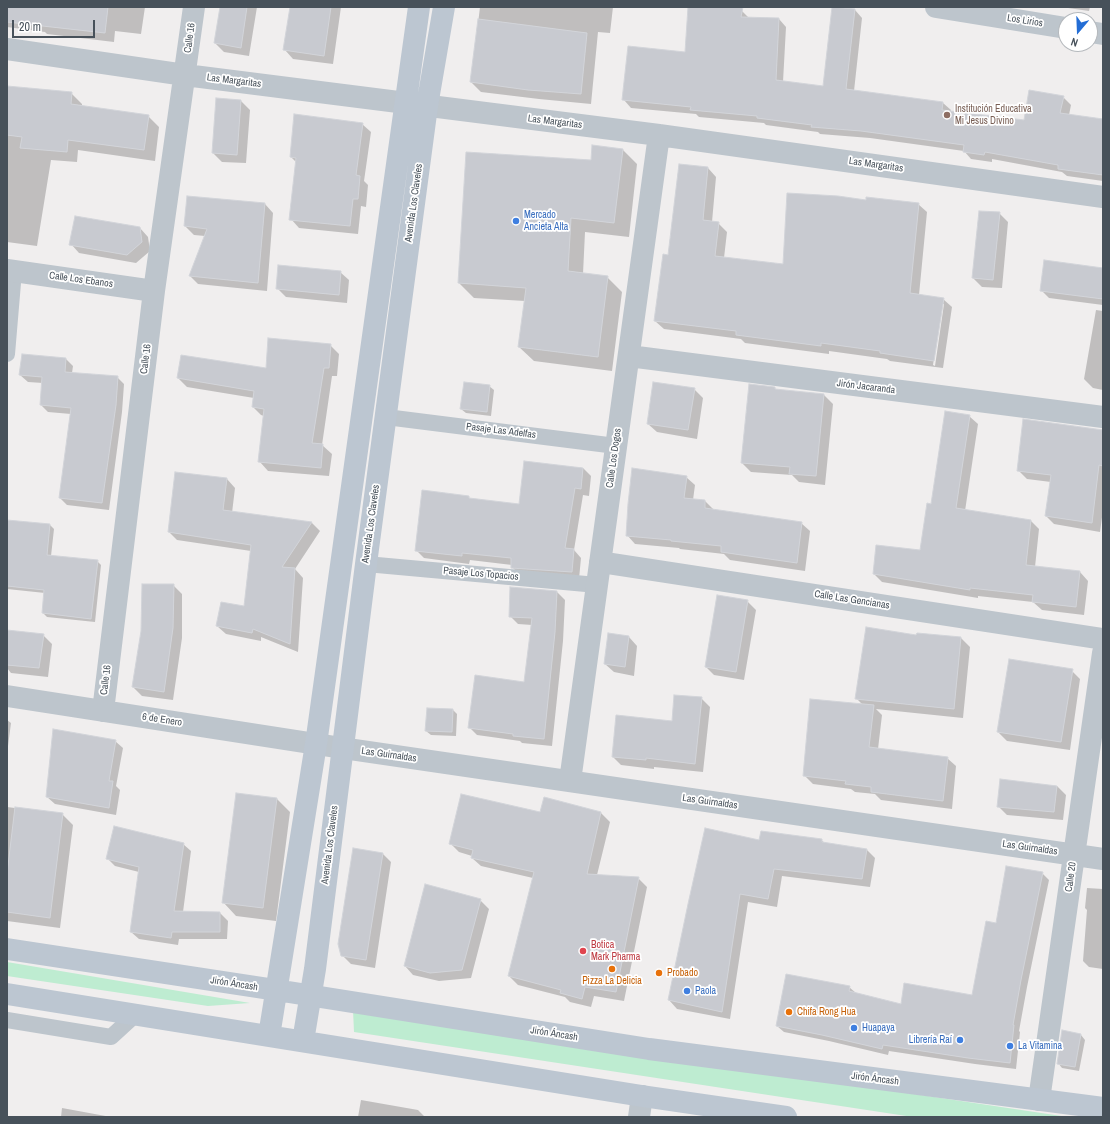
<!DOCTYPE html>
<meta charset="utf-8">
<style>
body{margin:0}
#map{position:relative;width:1110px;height:1124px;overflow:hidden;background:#f0eeee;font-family:"Archivo Narrow",sans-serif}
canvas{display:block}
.frame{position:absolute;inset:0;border:8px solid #47515a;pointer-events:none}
.north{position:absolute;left:1058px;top:12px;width:40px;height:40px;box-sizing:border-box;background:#fff;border:1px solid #b5b9bd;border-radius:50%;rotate:199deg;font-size:11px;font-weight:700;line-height:16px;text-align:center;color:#47515a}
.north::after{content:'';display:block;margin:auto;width:14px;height:18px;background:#236dd5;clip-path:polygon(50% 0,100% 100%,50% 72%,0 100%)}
.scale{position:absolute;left:12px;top:20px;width:83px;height:18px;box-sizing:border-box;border:2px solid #47515a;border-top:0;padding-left:5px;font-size:12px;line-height:14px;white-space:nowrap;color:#47515a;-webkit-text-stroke:3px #fff;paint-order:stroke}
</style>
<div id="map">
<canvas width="1110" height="1124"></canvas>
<div class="frame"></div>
<div class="north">N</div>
<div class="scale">20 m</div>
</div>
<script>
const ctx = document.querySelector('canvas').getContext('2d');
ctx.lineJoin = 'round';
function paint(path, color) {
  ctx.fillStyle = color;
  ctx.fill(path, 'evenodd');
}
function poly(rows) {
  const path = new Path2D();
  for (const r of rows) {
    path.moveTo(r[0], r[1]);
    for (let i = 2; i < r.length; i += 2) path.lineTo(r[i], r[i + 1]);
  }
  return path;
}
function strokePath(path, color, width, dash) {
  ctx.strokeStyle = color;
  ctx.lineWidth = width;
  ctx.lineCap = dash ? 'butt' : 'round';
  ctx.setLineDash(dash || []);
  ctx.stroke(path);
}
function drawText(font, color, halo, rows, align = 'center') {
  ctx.font = font + ' "Archivo Narrow",sans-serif';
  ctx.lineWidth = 3.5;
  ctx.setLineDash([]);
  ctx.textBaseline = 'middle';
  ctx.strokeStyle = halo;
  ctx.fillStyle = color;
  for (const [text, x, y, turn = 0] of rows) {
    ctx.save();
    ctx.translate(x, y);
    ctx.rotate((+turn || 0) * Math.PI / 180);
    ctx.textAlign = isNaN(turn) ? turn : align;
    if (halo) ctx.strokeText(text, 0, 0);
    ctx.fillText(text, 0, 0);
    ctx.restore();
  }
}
paint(poly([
 [7,962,250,1003,208,1006,7,976],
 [353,1010,1068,1117,913,1117,354,1032]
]), '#beecd1');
paint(poly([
 [7,7,145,7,141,34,115,31,114,42,47,34,45,32,7,27],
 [221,7,257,7,249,56,224,52,215,43],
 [291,7,341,7,333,64,293,59,285,50],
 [480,7,613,7,610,33,598,32,591,104,539,99,481,92,471,82],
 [689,7,730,7,742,11,749,18,779,19,786,27,783,82,824,87,855,10,862,18,854,91,943,103,951,110,950,112,1025,121,1063,97,1071,105,1069,115,1103,120,1103,181,1067,176,1062,172,992,159,992,162,971,159,964,151,870,138,820,134,818,132,766,125,764,123,699,117,696,114,631,108,624,100,686,53],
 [1061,7,1090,7,1089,11],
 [7,87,71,93,82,104,82,107,148,116,159,127,155,161,78,150,77,162,51,160,37,246,7,242],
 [241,101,250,110,246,163,222,162,213,153],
 [362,124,371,132,364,181,368,185,366,207,361,206,358,234,299,228,291,219,296,162,291,157],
 [623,150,637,164,629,237,585,232,583,274,607,277,622,292,612,371,534,361,519,347,525,301,474,298,459,283,592,161],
 [679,165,708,168,716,177,712,222,718,223,727,232,724,258,784,266,867,202,918,204,927,212,919,295,943,299,952,307,943,368,890,361,887,359,829,351,829,354,745,343,741,339,664,329,655,321,669,256],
 [942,304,944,304,935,366,933,365],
 [265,204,273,213,267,291,198,284,190,276,205,236,194,235,185,226],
 [999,213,1008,222,1002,288,982,287,973,278],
 [140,228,148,237,150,251,136,263,79,253,71,244],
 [1103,269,1103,305,1049,298,1041,290],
 [340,272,349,280,347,303,286,297,277,288],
 [1096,310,1103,311,1103,390,1093,388,1084,379],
 [330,345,339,354,337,376,332,376,322,445,332,454,329,476,268,471,260,462,264,416,261,415,253,407,254,398,187,387,178,378,267,370],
 [23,355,66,359,73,366,72,373,117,377,124,384,122,412,109,510,67,505,60,498,71,414,48,412,41,405,43,383,28,382,20,375],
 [489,386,494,390,491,416,466,413,461,409],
 [775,388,776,390,824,395,833,404,825,485,799,482,792,475,751,472,742,463],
 [694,389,703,398,697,439,657,432,648,424],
 [969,416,978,424,965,511,1031,521,1039,529,1035,567,1080,572,1088,581,1084,615,1042,610,1033,602,978,596,978,598,882,582,874,574,921,551,931,505],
 [1103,431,1103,510,1100,532,1054,524,1046,516,1051,482,1027,479,1018,470],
 [525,462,583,468,591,476,589,496,583,495,574,550,581,558,579,579,520,575,512,567,512,565,470,560,469,564,424,558,416,550,468,497,470,499,520,505],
 [686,477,695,485,693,500,705,501,713,509,713,511,801,523,810,531,805,571,730,560,724,554,680,549,679,548,635,544,627,535],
 [227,479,235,488,232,513,312,523,320,531,295,569,303,578,298,652,261,637,261,641,226,634,217,626,244,607,251,551,177,540,169,532],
 [7,521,50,525,54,529,51,556,97,561,101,565,95,622,47,617,43,613,45,593,7,589],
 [173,585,182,594,182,638,173,700,142,696,133,687,142,631],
 [557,592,565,600,563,641,552,746,522,743,520,741,477,735,469,727,525,683,532,625,518,624,510,616],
 [747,601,756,610,744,680,714,675,706,667],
 [7,631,43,635,52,644,48,677,11,673,7,668],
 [918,634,961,638,970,647,963,718,876,709,882,715,878,749,947,758,956,766,952,809,881,800,875,794,855,792,851,789,813,784,804,775,863,705,857,699],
 [629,637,637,646,634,676,614,672,605,664],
 [1071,670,1080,679,1070,750,1007,741,998,732],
 [701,698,710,707,703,772,654,767,654,769,621,765,613,757,673,722],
 [453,710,457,714,456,736,431,735,426,731],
 [7,720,11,723,7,754],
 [115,741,123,748,116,786,120,790,116,815,55,804,47,797],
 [1001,780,1057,786,1066,795,1063,820,1007,815,998,806],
 [237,794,277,799,290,812,276,921,236,916,223,902],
 [7,807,62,814,73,825,60,928,7,921],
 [541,813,601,813,610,822,597,875,638,878,647,887,624,1001,594,996,591,1007,570,1002,565,997,518,985,509,976,533,878,481,866,472,858,472,856,459,852,450,843],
 [821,840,825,843,867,850,875,858,870,887,782,876,777,907,748,902,730,1019,677,1009,669,1000,760,841],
 [183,844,191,851,183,912,220,913,228,921,227,939,179,939,178,945,139,939,131,932,139,872,115,866,108,859],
 [382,853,391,862,375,968,351,964,342,955],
 [1042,873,1049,880,1027,987,1019,1031,1020,1032,1016,1069,975,1064,889,1051,888,1055,829,1041,784,1032,777,1026,849,987,856,993,901,1005,972,996,997,924],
 [1087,888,1103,889,1103,969,1089,967,1083,961,1087,910,1085,908],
 [480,900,489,909,471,978,439,981,413,975,405,966],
 [1062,1032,1081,1035,1085,1040,1079,1071,1062,1068,1058,1063],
 [361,1100,418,1110,425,1117,358,1117],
 [62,1108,111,1117,61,1117]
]), '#0003');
const building = poly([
 [7,7,108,7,105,33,7,22,7,7],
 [220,7,247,7,241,48,214,43,220,7],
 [290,7,331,7,324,56,283,50,290,7],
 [688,7,743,7,741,17,779,18,776,80,823,86,832,7,855,9,846,89,943,102,942,110,1024,120,1029,90,1064,96,1060,113,1103,119,1103,175,1058,169,1058,165,985,152,984,155,963,152,964,145,861,131,811,127,812,125,757,118,757,116,690,110,691,107,622,100,628,46,685,52,688,7],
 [478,19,587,33,581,94,528,90,470,82,478,19],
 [7,86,72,92,71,104,149,115,144,150,68,140,67,152,20,148,22,137,7,135,7,86],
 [216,98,241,100,237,155,212,153,216,98],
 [294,114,363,123,356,175,360,176,358,199,353,199,350,226,289,220,296,158,290,157,294,114],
 [592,145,623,149,614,223,571,218,568,271,608,276,598,357,518,347,526,288,458,283,466,152,591,160,592,145],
 [679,164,708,167,703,220,719,222,715,256,783,264,787,193,838,196,866,200,866,197,919,203,910,293,944,298,934,361,880,353,880,351,821,343,821,346,736,335,736,331,654,321,663,254,668,255,679,164],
 [187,196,265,203,258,283,189,276,207,229,184,226,187,196],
 [979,211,1000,212,993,280,972,278,979,211],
 [75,216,140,227,142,242,127,255,69,245,75,216],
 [1044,260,1103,268,1103,299,1040,291,1044,260],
 [278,265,341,271,339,295,276,289,278,265],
 [268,338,331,344,329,368,324,368,312,443,323,444,321,468,258,462,264,409,252,407,254,391,177,378,181,355,266,368,268,338],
 [22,354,66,358,65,372,118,376,116,405,102,503,59,498,71,408,40,405,42,377,19,375,22,354],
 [464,382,490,385,487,412,460,409,464,382],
 [653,382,695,388,688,430,647,424,653,382],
 [749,384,775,387,775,389,824,394,816,476,789,474,790,467,741,463,749,384],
 [945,411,970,415,956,508,1031,520,1026,565,1080,571,1076,607,1032,602,1033,595,970,588,970,590,873,574,876,545,920,550,927,503,931,504,945,411],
 [1023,419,1103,430,1103,466,1099,465,1092,523,1045,516,1051,475,1017,471,1023,419],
 [524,461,583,468,581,489,575,488,565,548,574,549,572,572,511,568,511,558,462,553,462,556,415,551,422,490,469,496,469,498,519,504,524,461],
 [632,468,687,476,684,498,705,500,705,508,802,522,797,563,721,552,721,546,671,541,671,540,626,536,628,504,632,468],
 [175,472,227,478,223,510,312,522,282,567,295,568,290,644,253,629,252,633,216,626,221,602,244,606,251,545,168,532,175,472],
 [7,520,50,524,47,555,98,560,91,619,42,613,44,590,7,586,7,520],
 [142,584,174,584,173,628,164,692,132,687,141,631,142,584],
 [510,587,557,591,555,632,544,739,513,736,513,734,468,728,475,675,524,682,532,618,509,617,510,587],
 [717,595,748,600,736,672,705,667,717,595],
 [866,627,916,635,917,633,961,637,954,709,855,699,866,627],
 [7,630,44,634,39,668,7,665,7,630],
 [608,633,629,636,625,667,604,664,608,633],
 [1009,659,1073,669,1061,742,997,732,1009,659],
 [674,695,702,697,695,764,646,758,646,760,612,757,616,715,672,721,674,695],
 [810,699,874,705,869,747,948,757,943,801,871,792,871,787,845,784,846,781,803,776,810,699],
 [427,708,453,709,452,732,425,731,427,708],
 [53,729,116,740,109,781,113,781,109,808,46,797,53,729],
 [1000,779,1057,786,1054,812,997,807,1000,779],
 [236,793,277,798,263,908,222,903,236,793],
 [461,794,540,812,544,797,601,812,587,874,639,877,616,992,585,987,582,999,560,993,561,990,508,976,534,872,471,858,473,850,449,844,461,794],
 [15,807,63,813,50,918,7,912,7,874,15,807],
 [114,826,184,843,174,911,220,912,220,932,172,932,171,938,130,932,139,867,106,859,114,826],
 [705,828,759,840,761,831,822,839,822,842,867,849,862,879,774,869,768,899,740,894,722,1012,668,1000,688,904,705,828],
 [353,848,383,853,366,960,341,956,338,944,353,848],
 [1006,866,1043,872,1021,980,1013,1025,1014,1025,1010,1063,968,1058,883,1045,882,1049,822,1035,776,1026,786,974,850,986,849,991,901,1004,904,983,972,995,986,921,996,923,1006,866],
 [425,884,481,899,462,970,430,973,404,966,425,884],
 [1062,1030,1081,1034,1075,1067,1057,1064,1062,1030]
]);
paint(building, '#c8cad0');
strokePath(building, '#d2d4d9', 1);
strokePath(poly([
 [7,354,14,271],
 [386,417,616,446],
 [366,564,597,585],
 [7,1020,111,1037,135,1015]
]), '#bdc5cc', 16);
strokePath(poly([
 [936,7,1066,28],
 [1090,32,1103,34],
 [7,49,185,75,659,135,1103,197],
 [7,270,154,291],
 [629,356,1103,417],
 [600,562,1103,639],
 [7,696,342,748,1103,859],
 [103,711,154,291,194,7],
 [570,781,659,135],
 [1039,1100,1103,653],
 [639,1117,642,1096]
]), '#bdc5cc', 22);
strokePath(poly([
 [7,949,276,990,649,1049,1103,1108],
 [7,994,642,1096,786,1117],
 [269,1036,316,744,419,7],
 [303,1041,315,969,366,564,427,106,444,7]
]), '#bcc6d1', 22);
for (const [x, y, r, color] of [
 [947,115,4,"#8d6e63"],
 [516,221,4,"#3f7fe0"],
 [583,951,4,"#e0444e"],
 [612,969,4,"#e8710a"],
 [659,973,4,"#e8710a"],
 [687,991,4,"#3f7fe0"],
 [789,1012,4,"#e8710a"],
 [854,1028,4,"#3f7fe0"],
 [960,1040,4,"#3f7fe0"],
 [1010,1046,4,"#3f7fe0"]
]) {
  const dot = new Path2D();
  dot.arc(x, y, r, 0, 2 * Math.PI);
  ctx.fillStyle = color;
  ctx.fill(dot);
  strokePath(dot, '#fff', 1.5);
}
drawText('10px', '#47515a', '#fff', [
 ["Los Lirios",1025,21,9],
 ["Calle 16",190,38,-82],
 ["Las Margaritas",234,81,7],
 ["Las Margaritas",555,122,7],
 ["Las Margaritas",876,165,8],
 ["Avenida Los Claveles",414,203,-82],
 ["Calle Los Ebanos",81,280,8],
 ["Calle 16",146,359,-83],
 ["Jirón Jacaranda",866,387,7],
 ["Pasaje Las Adelfas",501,431,7],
 ["Calle Los Dogos",614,458,-82],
 ["Avenida Los Claveles",371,524,-82],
 ["Pasaje Los Topacios",481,574,5],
 ["Calle Las Gencianas",852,600,9],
 ["Calle 16",106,680,-83],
 ["6 de Enero",162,720,9],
 ["Las Guirnaldas",389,755,8],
 ["Las Guirnaldas",710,802,8],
 ["Avenida Los Claveles",330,845,-83],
 ["Las Guirnaldas",1030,848,8],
 ["Calle 20",1071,877,-82],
 ["Jirón Áncash",234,984,9],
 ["Jirón Áncash",554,1034,9],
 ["Jirón Áncash",875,1079,7]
]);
drawText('10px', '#785e54', '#fff', [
 ["Institución Educativa",955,109],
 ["Mi Jesus Divino",955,121]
], 'left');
drawText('10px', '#366cbe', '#fff', [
 ["Mercado",524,215],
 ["Ancieta Alta",524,227],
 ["Paola",695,991],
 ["Huapaya",862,1028],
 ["Librería Raí",952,1040,"right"],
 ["La Vitamina",1018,1046]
], 'left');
drawText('10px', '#be3a42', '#fff', [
 ["Botica",591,945],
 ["Mark Pharma",591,957]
], 'left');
drawText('10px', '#c56008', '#fff', [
 ["Probado",667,973],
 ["Pizza La Delicia",612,981,"center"],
 ["Chifa Rong Hua",797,1012]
], 'left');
</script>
